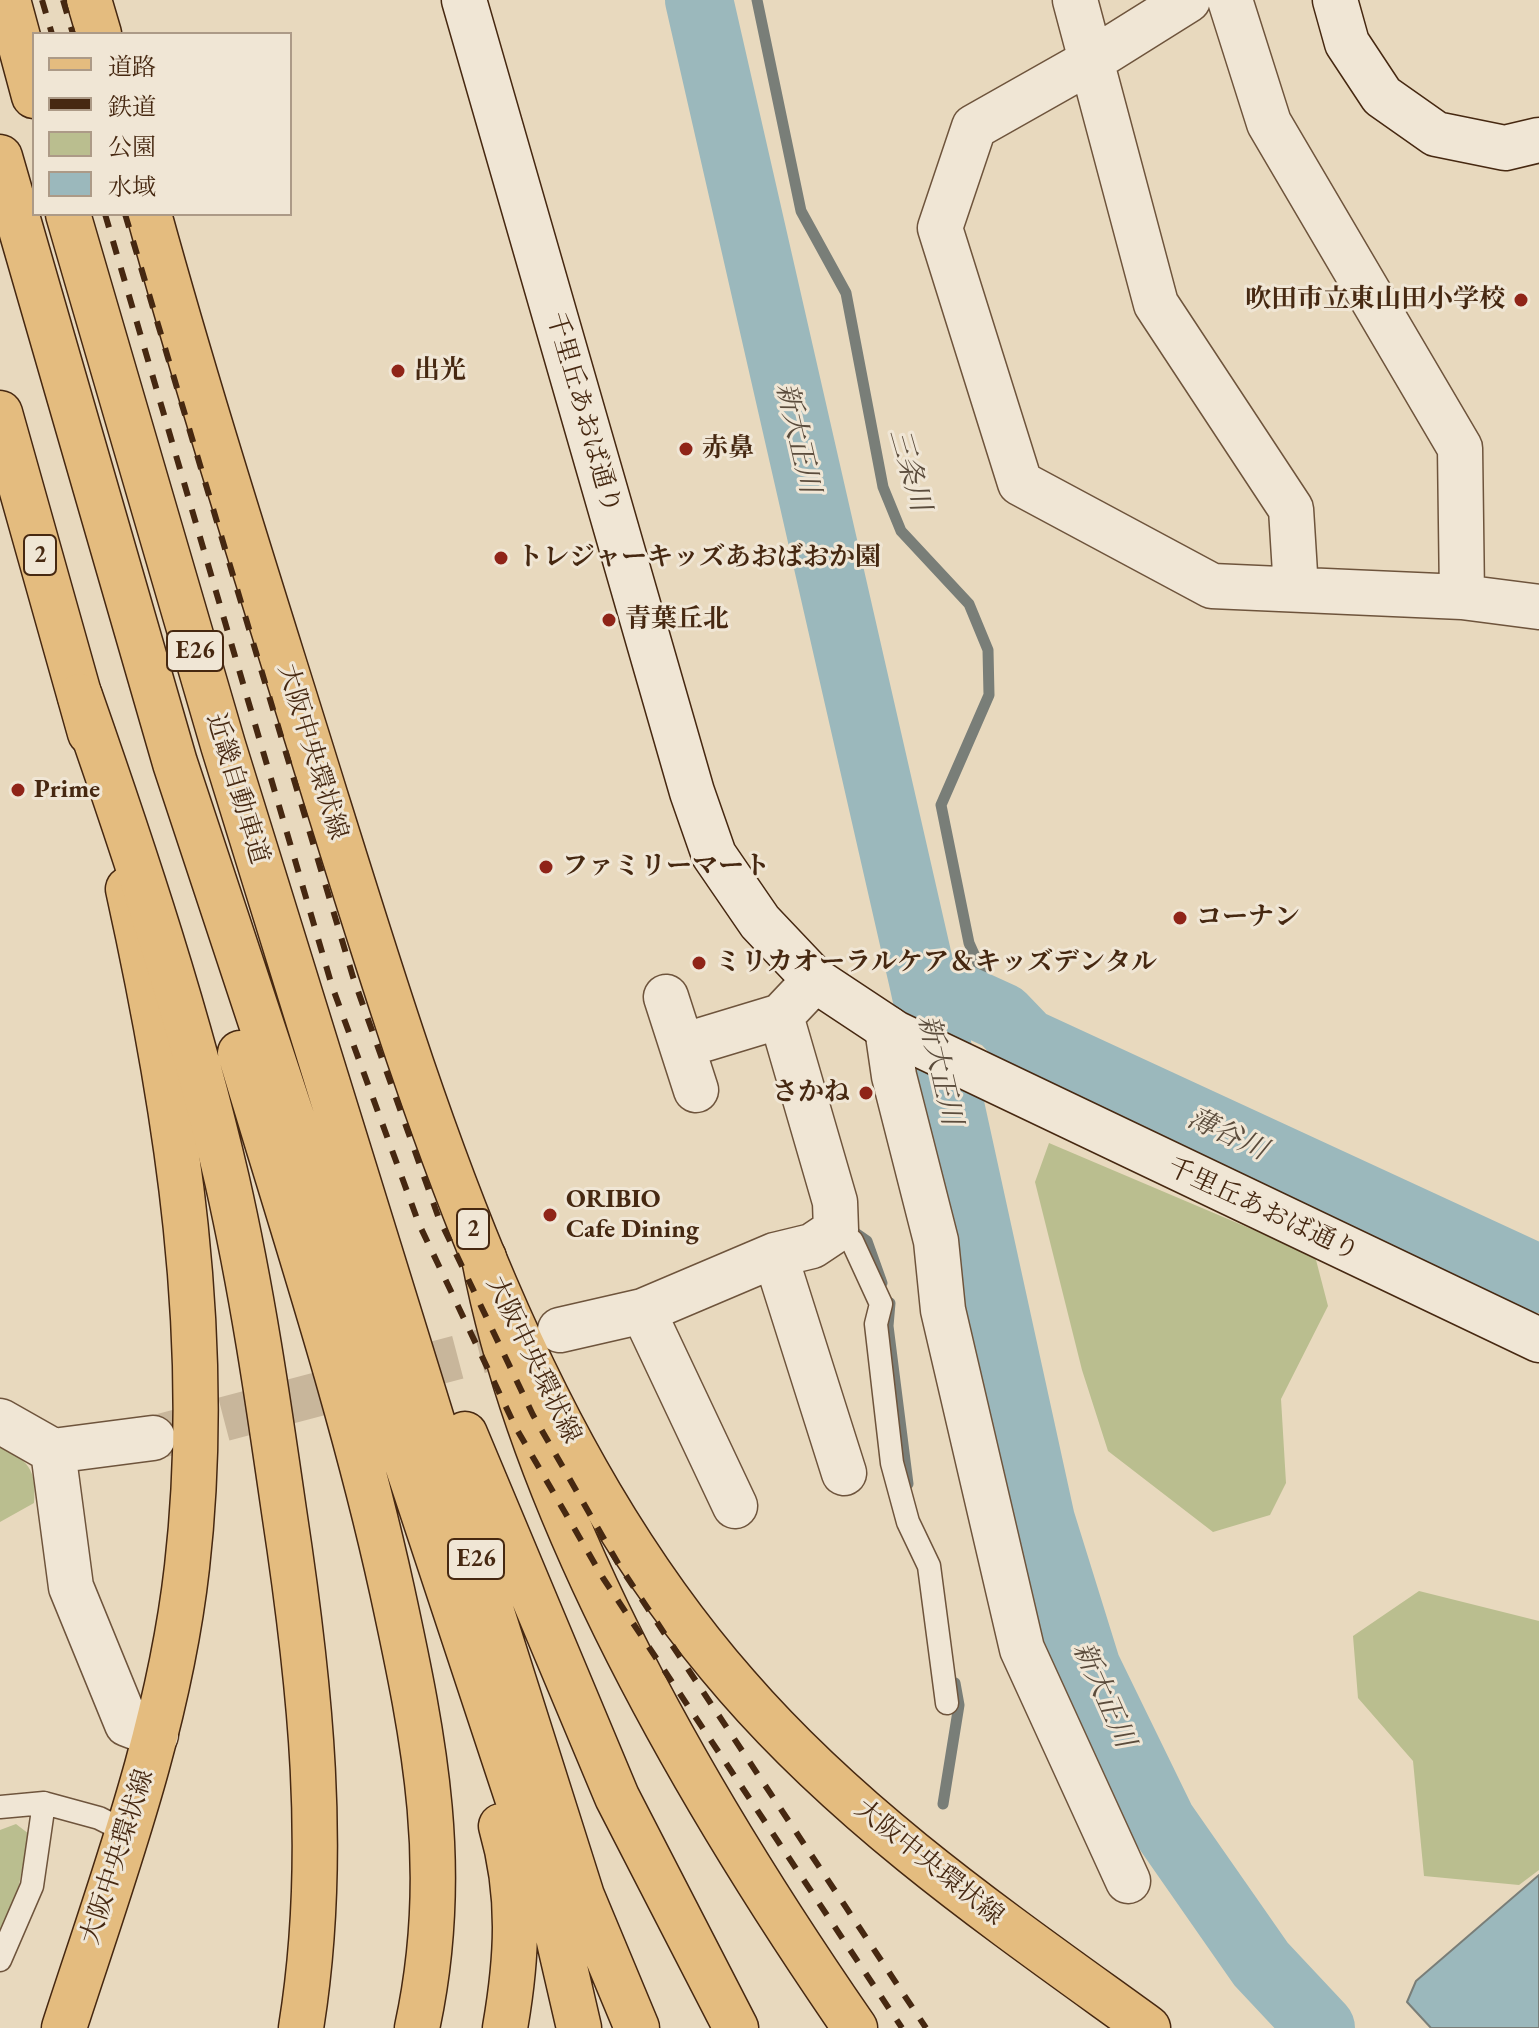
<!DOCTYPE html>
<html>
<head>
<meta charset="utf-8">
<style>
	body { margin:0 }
	#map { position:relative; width:1539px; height:2028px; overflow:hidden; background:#e8d9be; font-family:"EB Garamond","Noto Serif JP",serif }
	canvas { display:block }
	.legend { position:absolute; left:32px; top:32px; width:260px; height:184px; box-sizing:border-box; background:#f0e6d5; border:2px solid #ac9a87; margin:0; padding:10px 14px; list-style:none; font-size:24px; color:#462811 }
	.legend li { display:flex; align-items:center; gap:16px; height:40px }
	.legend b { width:40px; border:2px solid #ac9a87 }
</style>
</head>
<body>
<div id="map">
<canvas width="1539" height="2028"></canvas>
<ul class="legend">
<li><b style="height:10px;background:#e4bc7f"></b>道路</li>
<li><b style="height:10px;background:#462811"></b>鉄道</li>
<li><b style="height:22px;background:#babe8f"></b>公園</li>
<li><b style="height:22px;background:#9bb8bc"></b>水域</li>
</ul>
</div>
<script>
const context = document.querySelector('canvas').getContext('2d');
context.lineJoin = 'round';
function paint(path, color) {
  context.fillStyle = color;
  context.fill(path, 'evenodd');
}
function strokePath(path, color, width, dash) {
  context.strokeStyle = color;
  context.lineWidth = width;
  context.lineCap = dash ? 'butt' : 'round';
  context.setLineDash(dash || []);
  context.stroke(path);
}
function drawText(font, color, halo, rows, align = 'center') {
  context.font = font + ' "EB Garamond","Noto Serif JP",serif';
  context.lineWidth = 6;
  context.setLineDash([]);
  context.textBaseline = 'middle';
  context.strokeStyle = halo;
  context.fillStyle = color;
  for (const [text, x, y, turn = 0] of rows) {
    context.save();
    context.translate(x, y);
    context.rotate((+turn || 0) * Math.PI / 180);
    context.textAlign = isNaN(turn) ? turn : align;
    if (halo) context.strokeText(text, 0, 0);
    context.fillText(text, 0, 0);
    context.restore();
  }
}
const green = new Path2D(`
	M1049,1143l266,113 13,50 -47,93 5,84 -16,32 -57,17 -105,-81 -26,-81 -47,-188z
	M0,1445c28,16 37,24 34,58l-34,19z
	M1419,1591l120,30v249l-20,15 -95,-9 -11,-115 -55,-63 -5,-62z
	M16,1824l13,10 -10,51 -19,47v-102z`);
const water = new Path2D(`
	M1539,1875v153h-108l-24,-26 9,-21z`);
const stream = new Path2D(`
	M757,0l44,211 45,82 37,194 18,44 68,73 19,46 1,45 -48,110 28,138 33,74
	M854,1232l13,9 15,42
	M890,1303l-2,23 20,158
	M943,1804l16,-99 -4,-22`);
const river = new Path2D(`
	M699,0l224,981 118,539 46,148 75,154 99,142 60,64
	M923,981l79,36 24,25 513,237`);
const streetTunnel = new Path2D(`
	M160,1436l382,-101`);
const lane = new Path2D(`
	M836,1230l16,11 29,63 -5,20 16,139 16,59 21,44 18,137
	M0,1807l44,-4 55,15 30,15
	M0,1960l32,-74 12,-83`);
const street = new Path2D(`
	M1075,0l81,304 135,205 5,80
	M1188,0l-99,62 -115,65 -34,101 80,255 192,103 250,11 -2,-149 -191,-325 -39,-123
	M1462,597l77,10
	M666,997l30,93
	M887,1028l7,48 42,165 7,69 79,339 106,232
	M682,1046l99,-30
	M775,1255l69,218
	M643,1311l92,195
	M560,1330l83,-19 132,-56 37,-9 24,-16 -1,-28 -54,-186 34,-36
	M0,1421l53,30 18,136 56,137 29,11
	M53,1451l100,-13`);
const secondary = new Path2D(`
	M464,0l228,792 22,63 46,67 55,58 80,53 644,307
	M1335,0l12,43 35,53 54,38 69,14 34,-8`);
const primary = new Path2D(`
	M89,0l10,34
	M149,214c54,196 117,390 177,584 97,309 194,640 411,888 118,136 266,237 411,342
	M0,413l90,320
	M64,2028c49,-151 105,-301 123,-461 26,-227 -10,-456 -59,-678`);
const highway = new Path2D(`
	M8,0l26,96
	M0,157l175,606 371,1122 33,143
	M68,214l155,531 249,804 110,347 55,132
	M80,696c56,160 109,320 147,484 25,110 41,220 57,331 26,171 45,344 17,517
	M240,1053c53,178 112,355 152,537 33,152 59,282 25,438
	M484,1258c50,264 219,550 371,770
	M465,1434l152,363 119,231
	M501,1826c20,69 16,133 4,202`);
const rail = new Path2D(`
	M42,0l10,34
	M63,0l10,34
	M105,214l227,772 87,238 97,204 87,150 299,450
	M125,214l228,763 85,239 95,199 86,150 307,463`);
const markers = [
	[1521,300,8,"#8f2418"],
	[398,371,8,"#8f2418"],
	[686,449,8,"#8f2418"],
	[501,558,8,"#8f2418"],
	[609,620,8,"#8f2418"],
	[18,790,8,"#8f2418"],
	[546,867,8,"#8f2418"],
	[1180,918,8,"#8f2418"],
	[699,963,8,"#8f2418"],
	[866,1093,8,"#8f2418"],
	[550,1215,8,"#8f2418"]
];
const shields = [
	[40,555,32],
	[195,651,56],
	[473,1229,32],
	[476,1559,56]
];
const shieldNames = [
	["2",40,555],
	["E26",195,651],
	["2",473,1229],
	["E26",476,1559]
];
const poiNames = [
	["吹田市立東山田小学校",1505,300,"right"],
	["出光",414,371],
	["赤鼻",702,449],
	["トレジャーキッズあおばおか園",517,558],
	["青葉丘北",625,620],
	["Prime",34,790],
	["ファミリーマート",562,867],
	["コーナン",1196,918],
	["ミリカオーラルケア＆キッズデンタル",715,963],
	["さかね",850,1093,"right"],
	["ORIBIO",566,1200],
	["Cafe Dining",566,1230]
];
const streetNames = [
	["千里丘あおば通り",583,413,74],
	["大阪中央環状線",312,752,73],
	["近畿自動車道",237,789,73],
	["千里丘あおば通り",1263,1210,25],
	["大阪中央環状線",533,1360,64],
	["大阪中央環状線",118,1857,-72],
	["大阪中央環状線",929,1863,39]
];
const waterNames = [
	["新大正川",797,438,77],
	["三条川",909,470,74],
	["新大正川",939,1070,77],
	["薄谷川",1227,1135,25],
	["新大正川",1103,1695,66]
];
paint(green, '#babe8f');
paint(water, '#9bb8bc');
strokePath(water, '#797e78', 2);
strokePath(stream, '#797e78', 11);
strokePath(river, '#9bb8bc', 68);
strokePath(streetTunnel, '#c8b69b', 44, [44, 22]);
strokePath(lane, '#6e543c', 25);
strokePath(street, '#6e543c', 47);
strokePath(secondary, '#462811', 47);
strokePath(primary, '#462811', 47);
strokePath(highway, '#462811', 47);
strokePath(lane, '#f0e6d5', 22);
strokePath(street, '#f0e6d5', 44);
strokePath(secondary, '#f0e6d5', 44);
strokePath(primary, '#e4bc7f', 44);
strokePath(highway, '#e4bc7f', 44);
strokePath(rail, '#462811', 6, [14, 14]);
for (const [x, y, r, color] of markers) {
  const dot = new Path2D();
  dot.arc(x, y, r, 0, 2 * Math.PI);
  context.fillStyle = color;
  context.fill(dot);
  strokePath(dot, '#f0e6d5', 3);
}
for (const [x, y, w] of shields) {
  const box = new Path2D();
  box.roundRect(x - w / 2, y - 20, w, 40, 6);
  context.fillStyle = '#f0e6d5';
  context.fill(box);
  strokePath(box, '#462811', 2);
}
drawText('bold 24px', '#462811', null, shieldNames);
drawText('bold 26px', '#462811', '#f0e6d5', poiNames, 'left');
drawText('26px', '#462811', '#f0e6d5', streetNames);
drawText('italic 28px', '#5b4c3c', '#f0e6d5', waterNames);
</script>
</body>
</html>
